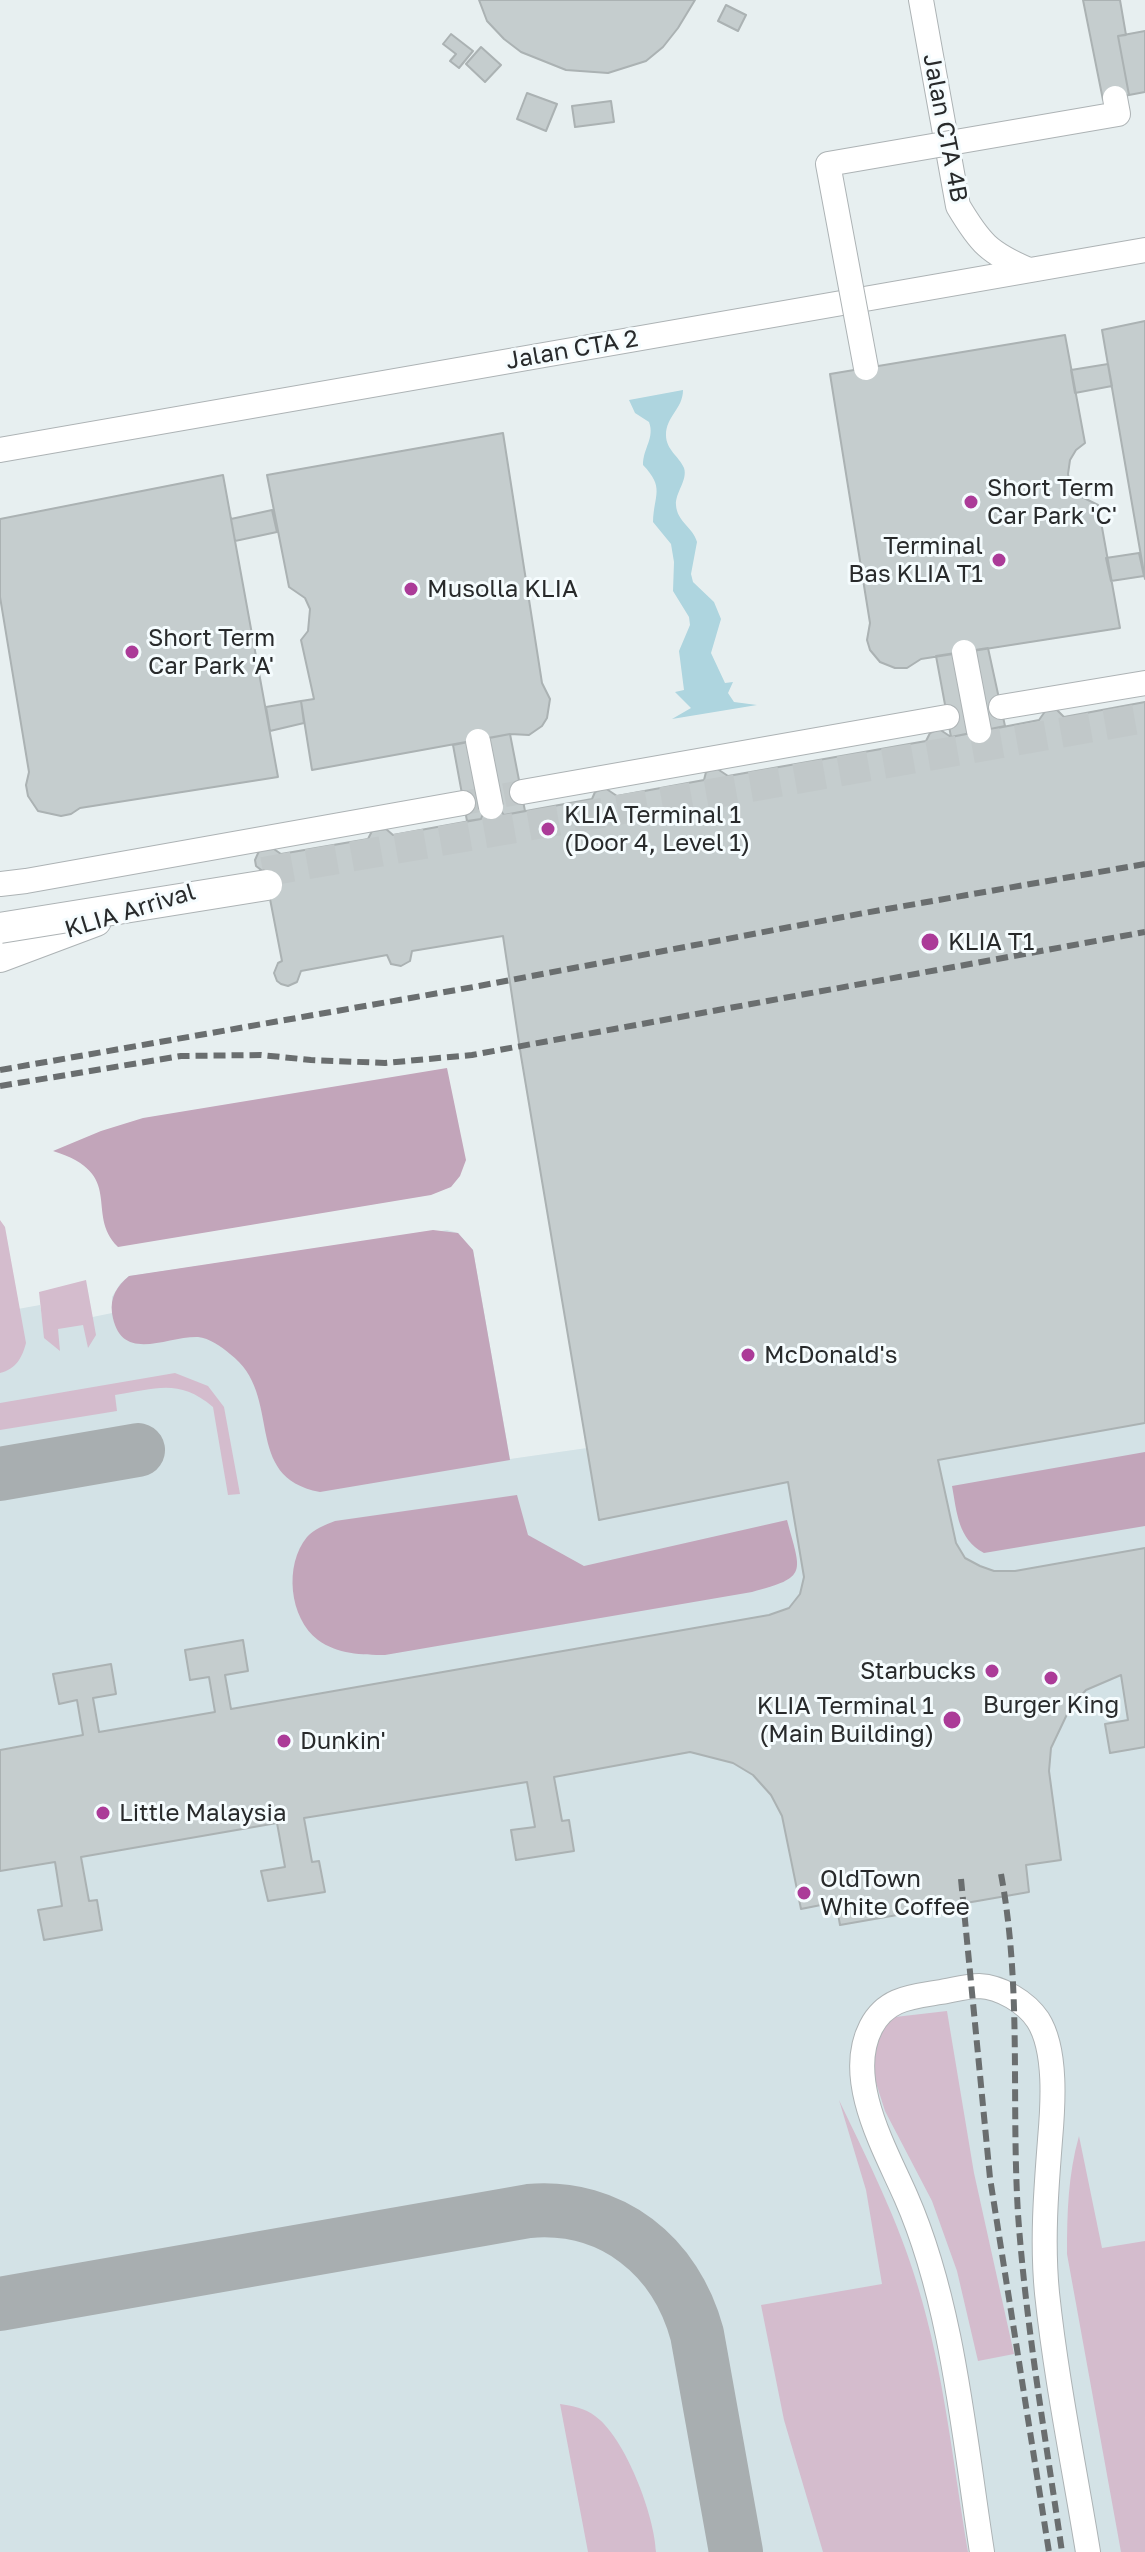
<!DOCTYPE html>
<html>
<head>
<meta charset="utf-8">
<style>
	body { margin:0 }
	canvas { display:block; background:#e7eff0 }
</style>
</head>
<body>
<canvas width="1145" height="2552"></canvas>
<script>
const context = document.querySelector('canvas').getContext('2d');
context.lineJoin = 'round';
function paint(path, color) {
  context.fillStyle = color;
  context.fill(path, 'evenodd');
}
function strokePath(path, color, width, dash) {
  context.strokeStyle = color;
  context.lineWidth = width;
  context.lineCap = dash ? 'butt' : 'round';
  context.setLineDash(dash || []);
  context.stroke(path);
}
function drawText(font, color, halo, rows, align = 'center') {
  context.font = font + ' "Golos Text",sans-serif';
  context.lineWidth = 6;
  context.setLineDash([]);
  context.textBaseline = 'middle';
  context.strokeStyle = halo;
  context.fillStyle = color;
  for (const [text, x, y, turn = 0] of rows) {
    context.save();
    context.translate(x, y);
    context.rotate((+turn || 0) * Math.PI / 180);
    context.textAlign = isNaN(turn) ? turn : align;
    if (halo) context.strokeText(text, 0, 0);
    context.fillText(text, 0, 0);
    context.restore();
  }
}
const built = new Path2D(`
	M1145,822v1730h-1145v-1243l1,3 39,-7 4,22 68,-14v-16l8,-13 9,-8 318,-46 11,3 15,17 37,209 77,-11 -84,-512z`);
const green = new Path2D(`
	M0,1220l5,7 21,116c-4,15 -10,26 -26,30z
	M86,1280l10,55 -8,13 -5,-23 -25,4 2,22 -16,-13 -5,-46z
	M175,1373l33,13 16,21 16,87 -12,1 -15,-88c-35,-29 -56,-18 -98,-12l2,16 -117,19v-27z
	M947,2011l27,162 40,181 -36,7 -21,-90 -25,-70 -47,-90 -13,-41 6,-37 17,-16z
	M839,2100c29,61 60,122 79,187 26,85 35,177 50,265h-145l-39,-132 -23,-115 121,-21 -16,-94z
	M1079,2136l23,112 43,-7v311h-24l-54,-298c0,-41 1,-79 12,-118z
	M560,2404c12,2 25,4 35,12 30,21 60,100 61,136h-68z`);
const forest = new Path2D(`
	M447,1068l19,92 -6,16 -9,11 -20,8 -313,52c-34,-34 9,-73 -65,-96l48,-20 42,-13z
	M433,1230l25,3 15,17 37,210 -190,32c-80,-15 -35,-97 -90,-138 -8,-7 -21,-16 -32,-17 -32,-1 -78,28 -86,-24 -2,-16 5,-27 17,-37z
	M1145,1452v74l-161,27c-26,-14 -27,-40 -32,-67z
	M517,1495l11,40 56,31 203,-46c14,53 22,57 -35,72l-367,63c-23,0 -48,-1 -67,-15 -29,-22 -34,-75 -11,-103 7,-8 18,-12 28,-16z`);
const water = new Path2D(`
	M683,390c0,19 -17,26 -17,45 0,15 13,21 18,33 4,12 -9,25 -8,37 1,17 17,22 21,37l-6,32 2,8 21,20 7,17 -10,34 14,30 8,-1 -5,11 6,9 23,3 -85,14 19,-11 -16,-16 9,-2 -5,-39 11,-26 -1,-8 -16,-26 1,-29 -3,-18 -18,-22c1,-28 12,-34 -10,-57 0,-17 12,-27 6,-43l-14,-9 -6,-13z`);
const taxiway = new Path2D(`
	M0,1474l138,-24
	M0,2304l529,-93c83,-7 147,45 168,123l39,218`);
const building = new Path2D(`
	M479,0h216l-17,28 -15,19 -17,14 -38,12 -42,-3 -45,-18 -17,-13 -17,-18z
	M1083,0h37l6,35 -8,1 11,59 -26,5z
	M726,5l20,10 -8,16 -20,-10z
	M1145,31v61l-16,3 -11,-59z
	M451,34l22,17 -14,17 -9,-7 6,-7 -13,-10z
	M481,47l20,18 -16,17 -19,-18z
	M527,93l30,11 -11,27 -29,-12z
	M611,101l3,21 -39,5 -3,-21z
	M1145,321v258l-43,-249z
	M1065,335l20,108 -9,7 -6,10 -2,14 2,10 8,11 20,10 22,123 -199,31 -14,9h-12l-15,-6 -10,-12 -3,-10 3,-17 -40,-249z
	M1108,364l4,22 -37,7 -4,-23z
	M503,433l39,250 8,16 -3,19 -5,8 -13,9 -19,-1 -198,36 -11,-69 13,-2 -13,-59 7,-9 2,-22 -5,-11 -16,-11 -22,-112z
	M223,475l55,302 -198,31 -9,6 -10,2 -23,-5 -10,-15 -2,-11 3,-13 -29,-175v-78z
	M272,510l5,22 -42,9 -4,-22z
	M1139,553l5,23 -33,5 -5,-23z
	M988,648l17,78 -54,11 -15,-81z
	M301,701l3,22 -34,8 -4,-24z
	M1145,702v721l-207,37 18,83 9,15 15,8 14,5h21l130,-23v199l-35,6 -5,-29 23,-4 -7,-45 -35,15 -16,18 -19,40 -2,23 12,89 -35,5 3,27 -189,33 -4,-23 -35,7 -19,-93 -11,-21 -18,-20 -20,-12 -43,-11 -136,25 8,44 7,-1 5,31 -58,9 -5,-30 24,-3 -8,-45 -223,36 8,44 7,-1 6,31 -57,9 -7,-30 24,-4 -8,-44 -196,34 8,44 8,-1 5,30 -58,10 -6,-30 24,-4 -7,-44 -55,9v-121l83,-15 -6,-35 -18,4 -6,-30 58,-10 5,30 -23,4 6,34 116,-20 -6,-35 -19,3 -5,-30 58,-10 5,31 -23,4 6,34 538,-94 20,-7 11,-14 4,-17 -16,-95 -189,38 -78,-464 -18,-120 -91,15 -2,10 -9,5 -10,-2 -4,-9 -86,16 -4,11 -9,4 -7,-2 -4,-3 -3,-8 4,-10 4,-2 -17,-88 -9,-7 -1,-6 4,-9 12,-4 10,7 87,-15 4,-8 14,-2 7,6 88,-16 3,-8h17l3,4 88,-16 3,-7 10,-4 12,8 87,-16 2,-8 10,-4 12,8 198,-35 4,-8 9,-4 12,8 88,-17 7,-10 10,-1 8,8z
	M510,734l15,77 -21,4 -3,-4h-17l-3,8 -14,2 -14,-76z`);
const minorTunnel = new Path2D(`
	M469,802l53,-10`);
const majorTunnel = new Path2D(`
	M263,872l882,-154`);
const minor = new Path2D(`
	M921,0l37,206c22,37 31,47 71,64
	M0,450l1145,-200
	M1001,707l144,-24
	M522,792l425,-75
	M0,884l26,-3 437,-78
	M982,2552c-18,-115 -29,-248 -76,-355 -21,-48 -62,-118 -35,-170 15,-29 40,-30 70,-35 12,-2 26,-6 38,-6 22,1 47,16 59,34 19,30 15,86 12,120 -4,51 -8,102 -3,153 9,86 27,173 41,259`);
const major = new Path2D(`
	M0,957l96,-36`);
const rail = new Path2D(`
	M0,1070l479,-84 385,-73 281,-49
	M0,1086l181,-30 80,-1 50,5 74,3 87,-8 673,-123
	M1001,1874c21,113 10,226 17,340 8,113 28,226 44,338
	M961,1879l29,299 59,374`);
const minorBridge = new Path2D(`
	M866,368l-38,-204 290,-50 -3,-16
	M964,652l15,79
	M478,741l13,66`);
const majorBridge = new Path2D(`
	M0,928l267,-43`);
const markers = [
	[971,502,8,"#ab3b98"],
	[999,560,8,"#ab3b98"],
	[411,589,8,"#ab3b98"],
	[132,652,8,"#ab3b98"],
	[548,829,8,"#ab3b98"],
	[930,942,10,"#ab3b98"],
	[748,1355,8,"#ab3b98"],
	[992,1671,8,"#ab3b98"],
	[1051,1678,8,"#ab3b98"],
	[952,1720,10,"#ab3b98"],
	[284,1741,8,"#ab3b98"],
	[103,1813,8,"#ab3b98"],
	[804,1893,8,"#ab3b98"]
];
const streetNames = [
	["Jalan CTA 4B",945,128,79],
	["Jalan CTA 2",572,350,-10],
	["KLIA Arrival",130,911,-17]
];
const poiNames = [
	["Short Term",987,488],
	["Car Park 'C'",987,516],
	["Terminal",983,546,"right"],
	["Bas KLIA T1",983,574,"right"],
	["Musolla KLIA",427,589],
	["Short Term",148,638],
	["Car Park 'A'",148,666],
	["KLIA Terminal 1",564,815],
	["(Door 4, Level 1)",564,843],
	["KLIA T1",948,942],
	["McDonald's",764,1355],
	["Starbucks",976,1671,"right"],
	["Burger King",1051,1705,"center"],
	["KLIA Terminal 1",934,1706,"right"],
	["(Main Building)",934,1734,"right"],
	["Dunkin'",300,1741],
	["Little Malaysia",119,1813],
	["OldTown",820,1879],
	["White Coffee",820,1907]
];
paint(built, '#d3e2e6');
paint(green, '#d4bccd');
paint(forest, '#c2a5ba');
paint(water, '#aed5df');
strokePath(taxiway, '#a8aeb0', 54);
paint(building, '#c5cdce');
strokePath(building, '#abb2b3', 2);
strokePath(minorTunnel, '#c1c8c9', 24, [24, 12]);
strokePath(majorTunnel, '#c1c8c9', 30, [30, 15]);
strokePath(minor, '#adb3b5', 26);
strokePath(major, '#adb3b5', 32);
strokePath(minor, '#fff', 24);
strokePath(major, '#fff', 30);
strokePath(rail, '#6a6e6f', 6, [12, 6]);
strokePath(minorBridge, '#adb3b5', 26, []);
strokePath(majorBridge, '#adb3b5', 32, []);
strokePath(minorBridge, '#fff', 24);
strokePath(majorBridge, '#fff', 30);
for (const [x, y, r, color] of markers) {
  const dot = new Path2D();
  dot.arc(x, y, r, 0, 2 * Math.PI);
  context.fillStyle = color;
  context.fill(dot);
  strokePath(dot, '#f5fcfe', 3);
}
drawText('24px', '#282a2b', '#f5fcfe', streetNames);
drawText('24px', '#282a2b', '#f5fcfe', poiNames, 'left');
</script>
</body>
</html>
